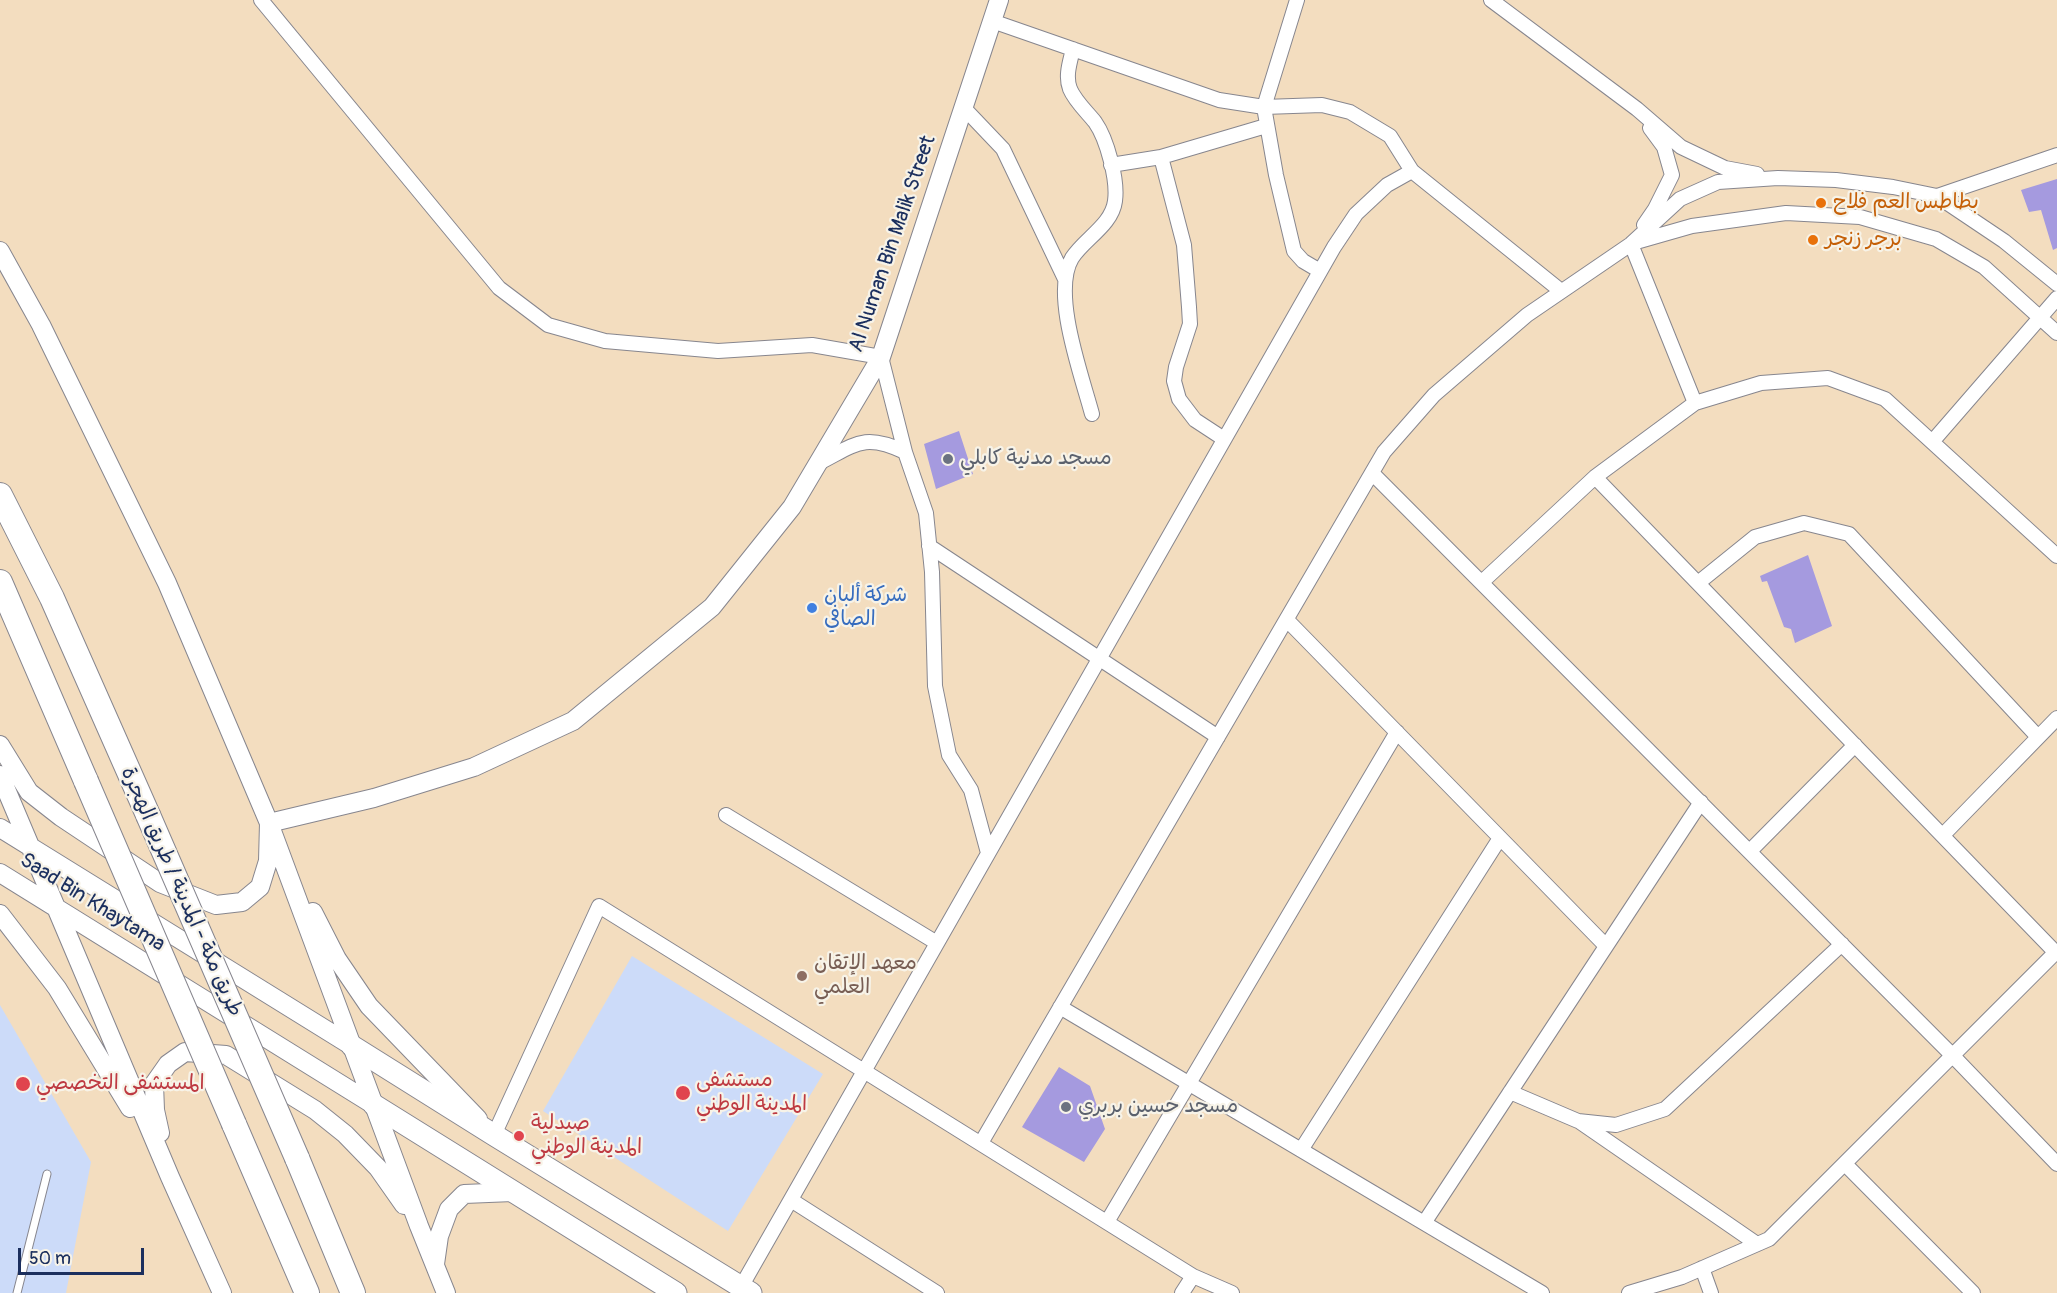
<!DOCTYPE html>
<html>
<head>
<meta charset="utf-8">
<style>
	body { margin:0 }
	#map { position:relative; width:2057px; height:1293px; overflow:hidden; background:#f3ddbf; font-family:Pangolin,sans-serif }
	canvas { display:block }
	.scale { position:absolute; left:18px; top:1248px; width:126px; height:27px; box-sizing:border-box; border:3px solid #1b2f5e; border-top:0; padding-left:8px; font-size:18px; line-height:21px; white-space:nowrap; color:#1b2f5e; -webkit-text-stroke:4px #f7f3e8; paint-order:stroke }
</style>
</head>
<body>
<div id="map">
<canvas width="2057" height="1293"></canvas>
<div class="scale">50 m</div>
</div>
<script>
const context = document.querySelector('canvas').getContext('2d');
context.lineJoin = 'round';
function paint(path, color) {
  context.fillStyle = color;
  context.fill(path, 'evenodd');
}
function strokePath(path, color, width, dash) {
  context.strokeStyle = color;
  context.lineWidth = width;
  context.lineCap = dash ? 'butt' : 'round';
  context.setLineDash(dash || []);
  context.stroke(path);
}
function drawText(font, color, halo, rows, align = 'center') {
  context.font = font + ' Pangolin,"Playpen Sans Arabic",sans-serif';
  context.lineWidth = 4.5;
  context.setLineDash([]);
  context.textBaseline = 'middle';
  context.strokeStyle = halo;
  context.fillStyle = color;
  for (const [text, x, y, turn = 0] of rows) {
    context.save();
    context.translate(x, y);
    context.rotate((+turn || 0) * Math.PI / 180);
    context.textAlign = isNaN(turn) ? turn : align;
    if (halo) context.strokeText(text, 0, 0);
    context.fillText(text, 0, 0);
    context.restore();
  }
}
const built = new Path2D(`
	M632,956l191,118 -95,157 -185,-120z
	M0,1005l91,157 -25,131h-66z`);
const building = new Path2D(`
	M2057,179v69l-4,2 -12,-40 -12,2 -8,-22z
	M959,431l14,43 -37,15 -12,-45z
	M1808,555l24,71 -37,17 -4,-14 -7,-2 -17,-46 -5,1 -2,-6z
	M1059,1067l31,19 15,43 -21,33 -62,-35z`);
const lane = new Path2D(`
	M17,1293l30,-119`);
const street = new Path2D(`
	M261,0l238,288 49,37 57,16 113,10 94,-6 69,12 24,95 21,61 6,59 3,114 14,69 22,35 17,63
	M1297,0l-33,107 12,68 18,76 9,10 17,10
	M1491,0l146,109 44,38 44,21 32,6
	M992,21l227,79 45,7 58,-2 28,7 40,24 22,35
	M1073,49c-3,13 -8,27 -3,40 5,12 17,23 25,33 12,17 23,58 20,79 -3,24 -31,38 -43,57 -21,35 10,118 20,156
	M963,107l40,42 62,130
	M1161,157l23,88 5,62 1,17 -14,43 -2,14 5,18 16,21 29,19
	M1111,165l50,-8 105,-31
	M1937,196l120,-41
	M1644,225l11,-16 17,-34 -8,-28 -14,-19
	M1636,242l56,-16 94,-13 74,4 76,22 48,28 73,66
	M1631,244l64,159
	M1932,442l125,-144
	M817,464c38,-19 46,-32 88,-12
	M1372,473l581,583 104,108
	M1595,477l461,476
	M929,546l289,191
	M1482,582l113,-105 100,-74 66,-20 67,-5 57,21 172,157
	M1698,583l57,-46 49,-14 45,11 189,203
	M1287,620l319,326
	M726,815l211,128
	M1943,835l114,-117
	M1750,851l105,-106
	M1060,1007l482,286
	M1510,1092l68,29 38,4 49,-16 177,-165
	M1580,1122l177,122
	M494,1135l105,-229 594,370 39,17
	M981,1143l403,-691 50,-57 93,-80 104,-71 49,-45 38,-17 60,-4 58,2 57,7 44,9 67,45 53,43
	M1301,1150l199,-312
	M1845,1164l128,129
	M791,1200l146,93
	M1107,1222l290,-490
	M1424,1223l277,-421
	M1702,1268l9,25
	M741,1287l593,-1040 22,-33 31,-29 25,-14 149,120
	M1182,1293l11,-17
	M1629,1293l53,-16 87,-38 288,-288`);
const secondary = new Path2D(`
	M0,251l41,74 126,258 102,240 150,403 27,67
	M0,745l29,47 32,25 99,66 56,22 26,-3 18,-15 8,-26 1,-38 105,-25 100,-31 99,-46 139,-114 80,-100 89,-150 118,-357
	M0,775l170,402 52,116
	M0,828l352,218
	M0,873l374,232
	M313,912l24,47 32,47 109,113
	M0,914l57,74 73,120
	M160,1133l-5,-23 -1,-26 14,-20 17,-12 41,3 89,55 30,24 33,34 26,37
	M435,1264l4,-28 10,-27 15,-15 49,-2`);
const primary = new Path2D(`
	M352,1046l142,89 257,158
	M374,1105l302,188`);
const highway = new Path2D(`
	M0,495l52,103 96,217
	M0,582l86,199
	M234,1124l73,169
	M297,1158l56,135`);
const highwayBridge = new Path2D(`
	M86,781l148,343
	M148,815l149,343`);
const markers = [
	[1821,203,6,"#e8710a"],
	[1813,240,6,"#e8710a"],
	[948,459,6,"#6b7280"],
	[812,608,6,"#3f7fe0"],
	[802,976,6,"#8d6e63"],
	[23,1084,8,"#e0444e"],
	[683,1093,8,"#e0444e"],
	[1066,1107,6,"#6b7280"],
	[519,1136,6,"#e0444e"]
];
const foodNames = [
	["بطاطس العم فلاح",1833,203],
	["برجر زنجر",1825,240]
];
const streetNames = [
	["Al Numan Bin Malik Street",893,244,-71],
	["طريق مكة - المدينة / طريق الهجرة",181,892,66],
	["Saad Bin Khaytama",92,903,32]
];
const worshipNames = [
	["مسجد مدنية كابلي",960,459],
	["مسجد حسين بربري",1078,1107]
];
const shopNames = [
	["شركة ألبان",824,596],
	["الصافي",824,620]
];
const educationNames = [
	["معهد الإتقان",814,964],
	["العلمي",814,988]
];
const healthNames = [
	["مستشفى",696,1081],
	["المدينة الوطني",696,1105],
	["المستشفى التخصصي",36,1084],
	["صيدلية",531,1124],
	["المدينة الوطني",531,1148]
];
paint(built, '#ccdbf9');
paint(building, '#a59adf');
strokePath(lane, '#87868e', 9);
strokePath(street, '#87868e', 16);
strokePath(secondary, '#87868e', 20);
strokePath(primary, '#87868e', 23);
strokePath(highway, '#87868e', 26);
strokePath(lane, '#fff', 7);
strokePath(street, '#fff', 14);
strokePath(secondary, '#fff', 18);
strokePath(primary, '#fff', 21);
strokePath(highway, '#fff', 24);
strokePath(highwayBridge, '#87868e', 26, []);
strokePath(highwayBridge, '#fff', 24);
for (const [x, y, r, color] of markers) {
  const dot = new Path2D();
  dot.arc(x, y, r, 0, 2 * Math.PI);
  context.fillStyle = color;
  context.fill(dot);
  strokePath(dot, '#f7f3e8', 2);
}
drawText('21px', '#c56008', '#f7f3e8', foodNames, 'left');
drawText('21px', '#1b2f5e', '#f7f3e8', streetNames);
drawText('21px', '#5b616d', '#f7f3e8', worshipNames, 'left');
drawText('21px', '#366cbe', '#f7f3e8', shopNames, 'left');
drawText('21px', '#785e54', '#f7f3e8', educationNames, 'left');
drawText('21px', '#be3a42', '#f7f3e8', healthNames, 'left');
</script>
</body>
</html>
